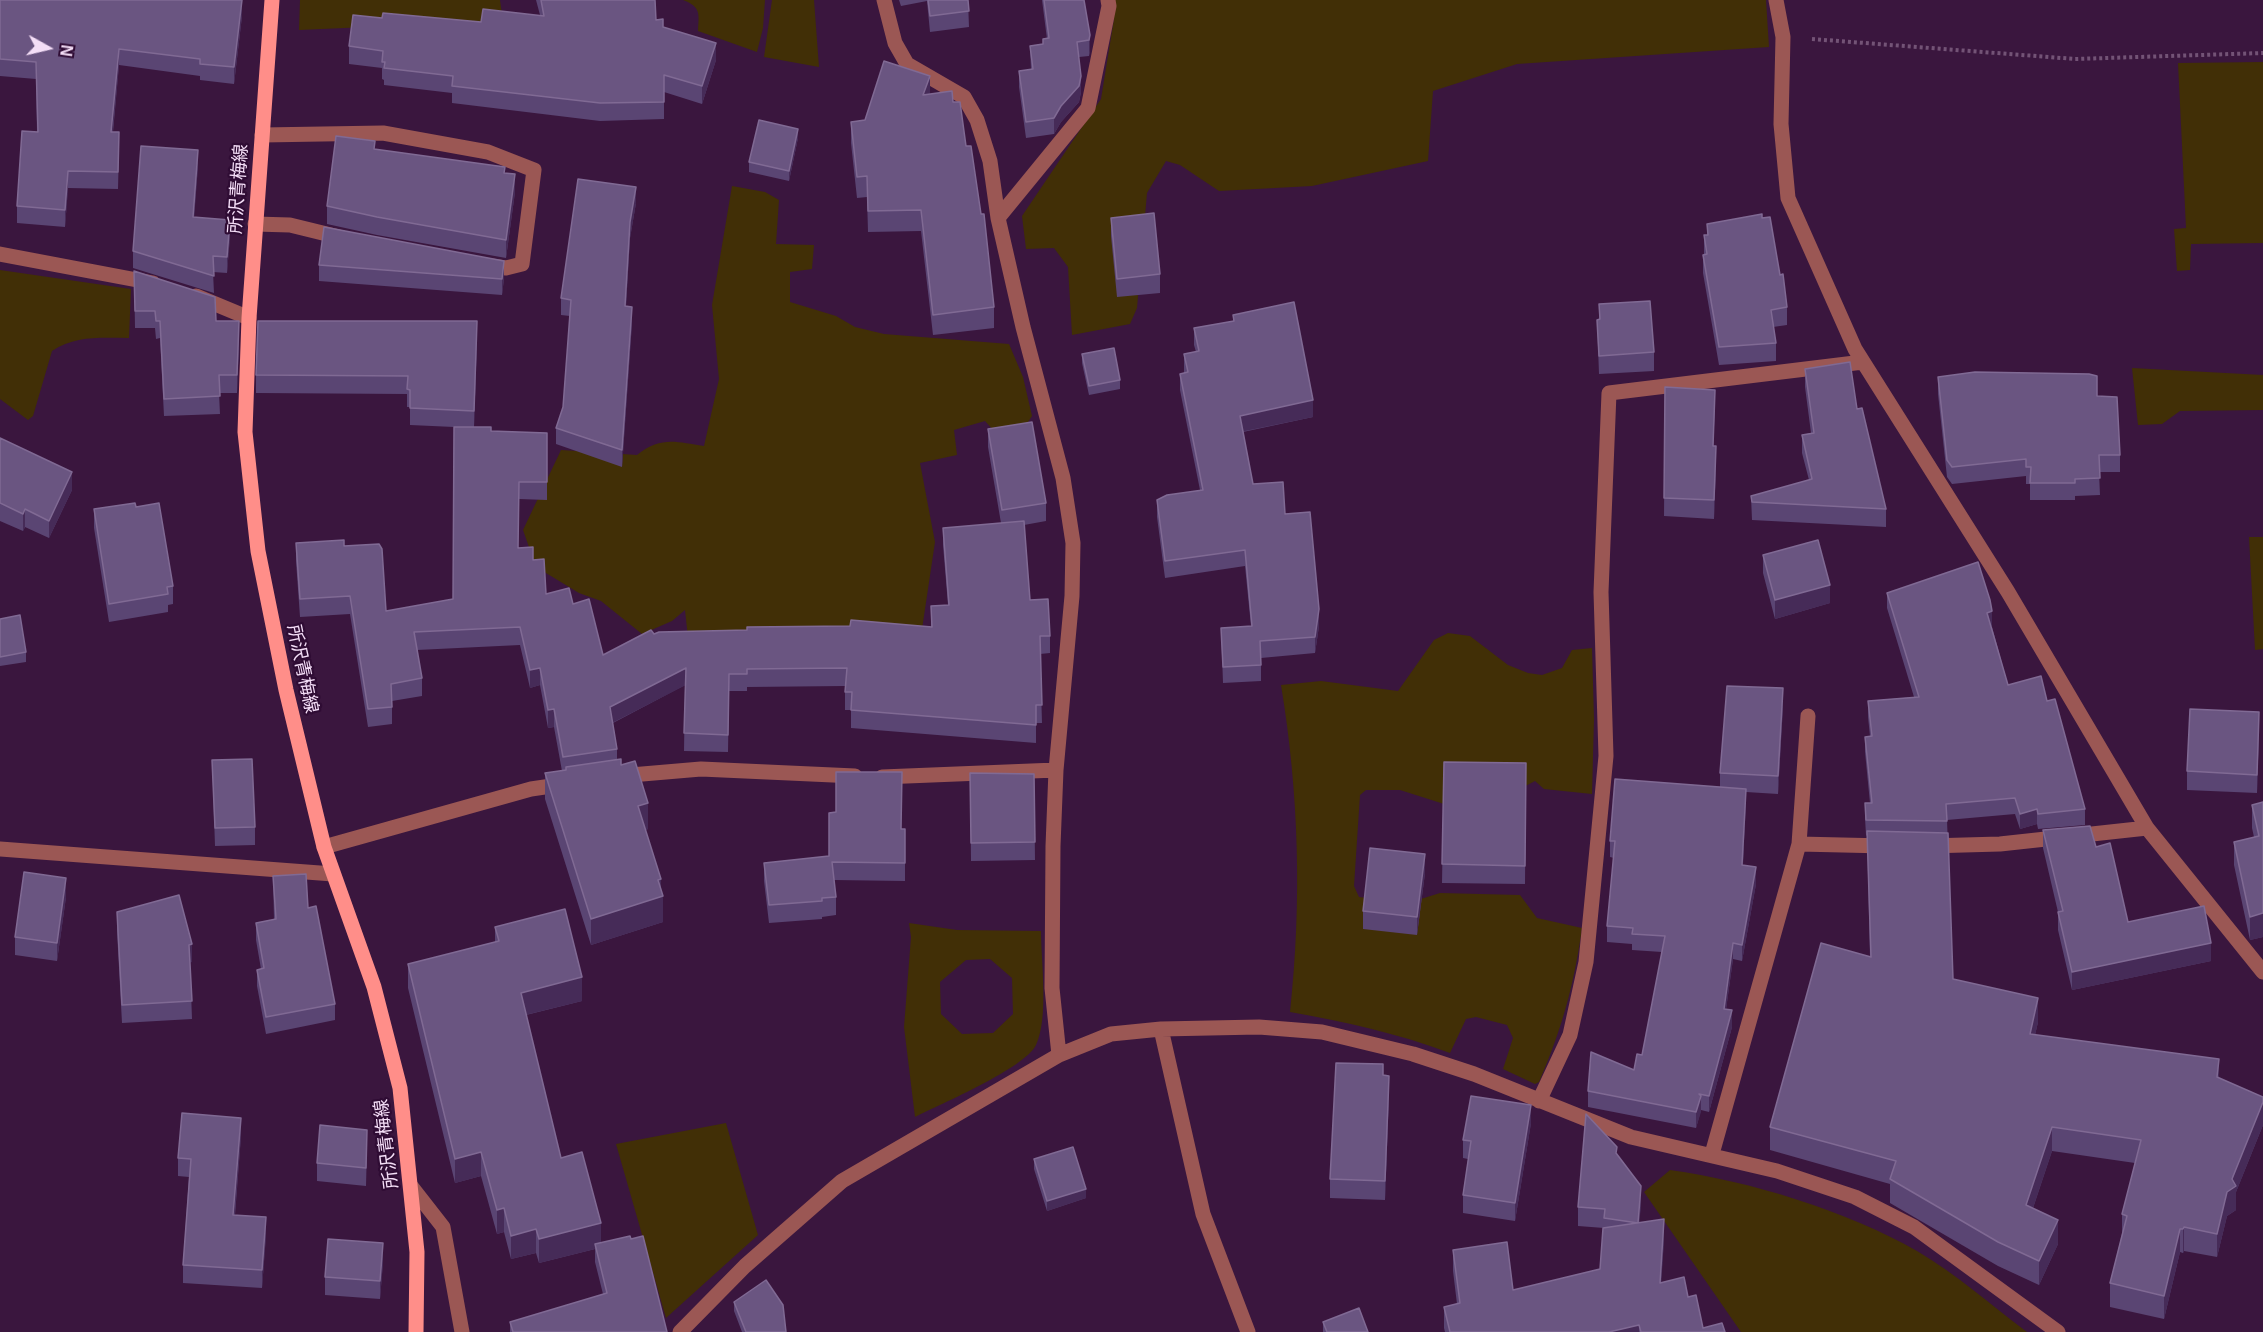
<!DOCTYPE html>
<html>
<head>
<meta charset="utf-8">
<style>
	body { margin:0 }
	#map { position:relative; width:2263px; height:1332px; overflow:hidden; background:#3a163e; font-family:Arial,sans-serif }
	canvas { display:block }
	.north { position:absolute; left:18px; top:18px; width:60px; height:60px; -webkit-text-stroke:4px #2f0c34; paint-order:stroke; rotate:98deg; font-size:16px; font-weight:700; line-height:24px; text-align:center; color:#f4def7 }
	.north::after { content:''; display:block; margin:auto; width:21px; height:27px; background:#f4def7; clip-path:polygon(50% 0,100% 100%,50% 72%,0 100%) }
</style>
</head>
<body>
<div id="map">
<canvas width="2263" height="1332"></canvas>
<div class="north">N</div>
</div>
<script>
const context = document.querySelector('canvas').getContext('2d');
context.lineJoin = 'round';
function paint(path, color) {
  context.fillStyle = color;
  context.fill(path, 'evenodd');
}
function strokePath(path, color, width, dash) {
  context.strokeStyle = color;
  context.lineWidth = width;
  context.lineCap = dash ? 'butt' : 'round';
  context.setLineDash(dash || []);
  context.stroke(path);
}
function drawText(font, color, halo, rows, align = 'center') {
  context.font = font + ' Arial,"Noto Sans JP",sans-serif';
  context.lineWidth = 4.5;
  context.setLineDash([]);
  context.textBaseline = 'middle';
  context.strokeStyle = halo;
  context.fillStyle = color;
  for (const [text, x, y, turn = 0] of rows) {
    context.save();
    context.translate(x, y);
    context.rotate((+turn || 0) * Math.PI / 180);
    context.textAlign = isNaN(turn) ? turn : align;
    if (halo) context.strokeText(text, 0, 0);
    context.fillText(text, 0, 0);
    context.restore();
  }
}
const green = new Path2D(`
	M300,0h200l3,21 -204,9z
	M683,0h82l-2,28 -6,24 -59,-21c1,-18 3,-24 -15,-31z
	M772,0h42l5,67 -55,-10z
	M1114,0h652l3,47 -252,17 -84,27 -5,70 -116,25 -93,5 -39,-26 -14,-4 -19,32 -10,115 -7,16 -58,11 -4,-68 -14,-19 -28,1 -4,-33 79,-117 13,-80z
	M2263,62v181l-72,1 -1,26 -13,1 -3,-42 12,-1 -8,-165z
	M732,186l33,6 14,8 -3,44 38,1 -2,24 -22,3v30l46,14 19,11 29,7 125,10 14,33 9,39 -4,6 -33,10 -10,-11 -31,9 3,25 -37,8 15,79 -14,94 -232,11 -4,-37 -13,11 -30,13 -41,-33 -22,-8 -43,-26 -13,-37 38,-80 76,5c24,-19 39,-13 67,-9l15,-67 -7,-74z
	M0,270l131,19 -2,49c-27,0 -53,-3 -77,13l-19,65 -5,4 -28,-21z
	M2132,368l131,7v35l-83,1 -18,13 -24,1z
	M2249,537h14v112l-8,1z
	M1448,633l22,3 38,29 20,8 14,2 20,-7 10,-18 20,-2 2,71 -2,75 -48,-5 -9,-8 -21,11 -70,12 -44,-14h-34l-6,5 -6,91 5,11 49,6 32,-10 80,2 17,23 45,10c-8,57 -20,101 -43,154l-4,2 -32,-15 10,-31 -6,-13 -31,-8 -10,2 -16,34c-53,-20 -105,-31 -160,-41 12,-110 9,-218 -9,-327l40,-4 77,10 36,-51z
	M909,923l48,7 84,1c0,31 8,86 -5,114 -11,23 -95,59 -121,72l-11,-90 7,-90zM990,959l22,19 1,36 -20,19 -31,1 -21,-20 -1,-32 26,-22z
	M726,1123l32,112 -92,83 -50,-174z
	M1670,1170c80,11 177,41 247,81 39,23 74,54 110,81h-286l-97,-140z`);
const path = new Path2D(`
	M1812,39l263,20 188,-6`);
const minor = new Path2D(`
	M884,0l11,43 12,21 57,33 13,23 13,41 8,57 25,109 40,151 10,65 -1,53 -16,174 -3,76 -1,142 7,67
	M1776,0l7,37 -2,87 7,74 67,151 153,243 139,236 116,144
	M262,135l121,-2 105,19 46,18 -12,94 -16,4 -22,-3
	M998,218l90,-110 21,-102 -1,-6
	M255,224l35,1 53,13
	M0,254l153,29
	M196,296l53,22
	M619,776l82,-7 154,7
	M882,777l174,-7
	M1799,844l87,2
	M1928,846l72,-2 147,-16
	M324,847l207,-58 34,-5
	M0,849l333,25
	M1161,1029l42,185 45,118
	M1539,1101l31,-66 16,-73 20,-206 -5,-164 8,-199 254,-31
	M1712,1154l87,-310 9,-128
	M411,1186l32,41 19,105
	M680,1332l65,-66 97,-85 217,-126 52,-21 50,-5 98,-2 63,5 91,22 61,20 157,63 146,34 78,26 59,30 144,105`);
const major = new Path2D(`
	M272,0l-23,318 -4,114 13,119 28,139 38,157 50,140 26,101 17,164 -1,80`);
const wall = new Path2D(`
	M0,0l242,16 -8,68 -34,-4v-4l-81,-11 -6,67 6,17 -1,40 -50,-1 -3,39 -48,-4v-17l20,-74 -1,-53 -36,-3z
	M536,0h119l1,20 7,7 53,33 -14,44 -38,-12v27l-64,2 -148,-18v-10l-68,-8v-5l-2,-1v-11l-33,-4v-18l33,-28 99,4 59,-7z
	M899,0h69l1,27 -39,5 -3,-31 -26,5z
	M1042,0h42l6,35v16l-1,5 -10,1 2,35 -2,10 -18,20 -7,12 -28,4 -7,-51v-16l12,-1 -1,-24 13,-2v-5h4z
	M930,94l23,8 13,44 28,161v21l-61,7 -12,-104 -53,1 -1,-35 -10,1 -6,-55v-21l14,-2z
	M798,138l-9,43 -40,-9v-10z
	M375,149l130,24 10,19 -9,66 -129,-23 -50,-11v-18z
	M198,166l-4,51 36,19 -3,37 -14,-1 1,21 -81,-25v-17z
	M636,203l-6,35 -4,68 6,17 -10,144 -66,-23v-16l7,-21 7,-91 -9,-1v-17z
	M1111,218l49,56v19l-43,4 -6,-61z
	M1707,224l73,51 7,32v18l-14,2 3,16v18l-57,4 -16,-92v-18h1v-20h3z
	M319,265l185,13 -2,17 -183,-14z
	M134,271l82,50 23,18 -2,54h-18l1,21 -56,2 -4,-78 -4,1 -1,-11h-20z
	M1599,304l55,48v19l-55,3 -2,-54 2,-1z
	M1233,315l80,102 -70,15 10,52 32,30 34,112 -4,27 -54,5v23l-38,2 -2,-55 30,-2 -6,-60 -80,12 -8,-61v-17l43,-10 -20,-100v-16l4,-1v-19l12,-2 -2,-7v-17l39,-7z
	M477,338l-3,89 17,4 56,2v67l-28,-1 -1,49 15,12 13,34 27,10 30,51 51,-21 93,-4 184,-3v-21l17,-1 -5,-60v-17l58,-5 -13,-76v-18l58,74v18l-22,4 6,75 20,36v17l-10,1 2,69h-6v20l-185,-15v-18h-6v-24l-98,1v4h-18l-1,61 -44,-1 1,-66 -72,38 4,26v11l4,5 27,64 -3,1 16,60 2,32 -72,23 -46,-146v-26l17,-2 -8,-44 -6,1 -8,-43 -10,3 -10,-43 -103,5 5,28v18l-30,5v23l-24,3 -18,-113 -50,3 -4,-56v-18l48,3 42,65 67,-12 1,-172 -44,-2v-18h-3v-13l-151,-1v-18z
	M1082,354l38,26v9l-31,6 -7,-32z
	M1805,369l52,40 29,100v18l-134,-7 -1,-24 58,-16 -7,-27v-18l9,-2 -6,-46z
	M1938,377l159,19 23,59v17h-21l1,23 -25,1v4h-45v-16h-4v-8l-74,8 -5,-7 -9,-83z
	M1665,387l50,21 -2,38 3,18 -2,55 -50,-3z
	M0,438l72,52 -23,48 -24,-11 -2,4 -23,-10z
	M136,507l37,79v18l-5,1v7l-59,10 -15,-94v-19z
	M1763,555l67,48 -55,16 -12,-46z
	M1887,593l105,34 16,58 39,16 38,108v16l-47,4 -1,-5 -17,5 -5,-15 -68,6 6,159 85,43 -3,13 184,43 44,19v28l-27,67v18l-9,6 -10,41 -33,-6 -1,2 -3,-1 -16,67 -54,-12v-24l12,-49v-20l13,-51 -83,-12 -19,57 25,36 -19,41 -41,-19 -108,-63v-19l-120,-34v-23l100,-170 -3,-121 -1,-1 -1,-17v-15h5l-5,-51v-15l5,-1 -2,-19v-16l46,-4 -27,-89z
	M0,619l26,33v10l-26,4z
	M1783,706l-5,88 -32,-2 -3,73 13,19 -14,77 -9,-2 -7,50 6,18 -23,85 -8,-2 -5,18 -108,-21v-16l46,-21 8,-15 20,-103 -30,-2v-6l-25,-2v-16l7,-68 -4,-1v-16l110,-54v-14z
	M2259,730l-2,63 -70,-3v-19z
	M212,760l43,67v18l-40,1z
	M1444,762l82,1 -1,121 -83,-1z
	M970,773l64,1 1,86 -64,1z
	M2263,802v135l-13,3 -16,-75v-23l20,-5 -2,-9v-23z
	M901,829h4v52l-71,-1 2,17v18l-14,2v2l-53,4 -5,-42v-18l65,-7z
	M2043,830l53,17 32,75 83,39 -139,29 -14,-60v-18l-15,-64z
	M1425,873l-8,62 -54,-6v-18z
	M273,876l35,32 27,96v16l-69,14 -9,-48v-16l4,-1 -5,-29v-17l18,-3z
	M66,897l-9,64 -42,-6v-18z
	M117,912l75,50h-2l2,57 -70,4 -5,-92z
	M495,927l87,74 -56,14 35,143 40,85 66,89 -64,-38 -8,-32v-13l-56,14 -3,-10 -25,6 -7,-27 -7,2 -16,-58 -26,7 -47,-195v-24l87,-22z
	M1389,1094l-4,106 -55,-2v-19z
	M1531,1123l-16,98 -52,-8v-18l5,-36 -5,-1v-18z
	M241,1136l-6,79 31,20 -4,53 -79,-5v-18l6,-88 -11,-1v-18z
	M367,1148l-1,38 -49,-5v-18z
	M1617,1154l24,50 -2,19 25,17 -3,42 27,15 15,31 22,4h-280l-1,-4v-21l13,-3 -4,-33v-21l60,40 87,-21 4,-41 -26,-2v-19z
	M1034,1159l52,39 -39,13 -13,-42z
	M383,1262l-3,37 -55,-4v-18z
	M734,1302l52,30h-44l-8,-21z
	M510,1322l3,10h-3z
	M1323,1322l45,10h-45z`);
const shadedWall = new Path2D(`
	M242,0v16l-8,68v-17z
	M1090,35v16l-1,5v-16z
	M716,43v17l-14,44v-18z
	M119,49v16l-8,83v-16z
	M930,76v21l-7,-2z
	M1081,76v16l-2,10 -18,20 -7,12v-16l7,-12z
	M798,129v9l-9,43v-10z
	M198,150v16l-5,68v-17z
	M68,171v17l-3,39v-17z
	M515,174v18l-9,66v-18z
	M636,187v16l-6,35 -5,85v-17l5,-84z
	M230,220v16l-3,37v-16z
	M504,261v17l-2,17v-16z
	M632,307v16l-10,144v-17z
	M239,321v18l-2,54v-18z
	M477,321v17l-3,90v-17z
	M1313,400v17l-73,15v-16z
	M1716,446v18l-2,55v-19z
	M72,472v18l-23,48v-17z
	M25,509v18l-2,4v-17z
	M1830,585v18l-55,16v-19z
	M1319,609v17l-4,27v-16z
	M1992,611v16l-5,2v-16z
	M540,668v17l-10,3v-18z
	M686,668v17l-76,39v-17z
	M1783,688v18l-5,88v-18z
	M554,709v18l-6,1v-18z
	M2259,712v18l-2,63v-18z
	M1746,789v16l-4,76v-16z
	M648,803v26l-10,3v-26z
	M2037,809v15l-17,5v-15z
	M1425,854v19l-8,62v-18z
	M1756,867v17l-14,77v-16z
	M66,878v19l-9,64v-18z
	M661,879v18l2,-1v26l-72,23v-26l67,-39z
	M2263,913v24l-13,3v-23z
	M1733,943v16l-9,66v-16z
	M2211,943v18l-139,29v-18z
	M192,944v18l-3,1v-18z
	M582,977v24l-61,15v-23z
	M2038,998v24l-8,36v-24z
	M1732,1010v17l-23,85v-16z
	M2219,1059v24l-2,-6z
	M1389,1076v18l-4,106v-19z
	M1701,1096v16l-5,16v-16z
	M2263,1102v23l-27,67v18l-9,6 -10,41v-23l10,-42z
	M1531,1105v18l-16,98v-18z
	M241,1118v18l-8,97v-18z
	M2052,1127v24l-26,78v-24z
	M481,1152v24l-26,7v-24z
	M1641,1186v18l-3,37v-18z
	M1086,1189v9l-39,13v-10z
	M504,1208v24l-7,2v-24z
	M266,1217v18l-4,53v-18z
	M1664,1219v21l-4,64v-21z
	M2058,1220v24l-19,41v-24z
	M601,1223v24l-6,-3v5l-56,14v-24z
	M2184,1227v24l-1,2v-24z
	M536,1229v24l-25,6v-23z
	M2180,1229v23l-16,67v-23z
	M383,1243v19l-3,37v-18z
	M1639,1325v7h-30z`);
const building = new Path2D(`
	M0,0h242l-8,67 -34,-3v-5l-81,-10 -8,83h8l-1,40 -50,-1 -3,39 -48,-4 5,-75 16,1 -2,-70 -36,-3z
	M541,0h114l1,20 7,-1v8l53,16 -14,43 -38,-11v27l-64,1 -148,-17 1,-10 -69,-8 1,-6h-3l1,-11 -34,-5 4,-31 29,3 1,-5 98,9 2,-13 61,7z
	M928,0h40l1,11 -39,5z
	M1044,0h40l6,35 -1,5 -12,2 4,34 -2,10 -18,20 -7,12 -28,4 -7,-51 14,-2 -3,-23 13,-2v-5l6,-1z
	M884,61l46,15 -7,19 29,-4 1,11h7l6,44h5l10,68h3l10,93 -61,8 -12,-105 -53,1 -1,-35 -10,1 -6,-55 14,-2z
	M759,120l39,9 -9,42 -40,-9z
	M336,136l39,5 -1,8 131,18 -1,6 11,1 -9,66 -129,-23 -50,-11z
	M141,146l57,4 -5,67 37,3 -3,37 -14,-1 1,20 -81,-25z
	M578,179l58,8 -6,35 -5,84 7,1 -10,143 -66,-22 7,-21 8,-107 -10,-2z
	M1154,213l6,61 -43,5 -6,-61z
	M1762,214v4l8,-1 10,58 3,-1 4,33 -16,3 5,33 -57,4 -16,-92 4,-1 -3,-19h4l-1,-11z
	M324,227l180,34 -2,18 -183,-14z
	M134,271l81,26 1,24h23l-2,54h-18l1,21 -56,3 -4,-78h-4l-1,-10h-20z
	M1650,301l4,51 -55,4 -2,-36 3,-1 -1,-15z
	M1294,302l19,98 -73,16 13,68 30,-2 2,32 25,-2 9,97 -4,28 -55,4 1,24 -38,2 -2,-39 31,-2 -7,-76 -80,11 -8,-61 10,-5 36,-5 -23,-116 8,-2 -4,-18 15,-3 -5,-23 40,-7 -1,-6z
	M258,321h219l-3,90 -64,-3v-18l-3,-1 1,-13 -152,-1z
	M1114,348l6,32 -31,6 -7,-32z
	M1850,362l7,47 5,-1 24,101 -134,-7 -1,-6 61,-17 -10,-44 12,-2 -9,-64z
	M1975,372l114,2 8,2v20l20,1 3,58h-21l1,23 -25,1v4h-45l1,-16h-5v-8l-74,8 -5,-7 -9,-83z
	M1665,387l50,3 -2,56h3l-2,54 -50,-2z
	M1032,422l14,81 -44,7 -14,-81z
	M454,427h37v4l56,2v49h-28l-1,66 15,-1v13l11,-1 2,35 23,-6 4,16 16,-5 14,56 48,-25 3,4 5,-2 88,-2v-3l103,-1 1,-6 81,7 -1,-21 18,-1 -6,-77 81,-7 6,79 18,-1 2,37h-10l2,69h-6v20l-185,-15 1,-18h-7l2,-24 -100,1v5h-18l-1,61 -44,-2 2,-65 -76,39 7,42 -54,8 -9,-48 -6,1 -8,-42 -10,2 -10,-43 -106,5 8,46 -31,6 1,23 -24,2 -18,-113 -50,3 -4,-56 48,-3v6l35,-2 3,5 4,62 67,-12z
	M0,438l72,34 -23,49 -24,-12 -2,5 -23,-11z
	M135,503l1,4 23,-4 14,83 -6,1 1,7 -59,10 -15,-95z
	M1818,540l12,45 -55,15 -12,-45z
	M1978,562l12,38 2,11 -5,2 21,72 33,-9 6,25 8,-2 30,110 -47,5 -1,-5 -17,5 -5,-16 -69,6 1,17 -81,-1 -1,-17h7l-7,-66 7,-1 -4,-35 51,-4 -32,-104z
	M20,615l6,37 -26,5v-38z
	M1727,686l56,2 -5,88 -58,-3z
	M2190,709l69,3 -2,63 -70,-4z
	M252,759l3,68 -40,1 -3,-68z
	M621,759v6l14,-4 13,42 -10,3 23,73 -3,1 5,16 -72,23 -46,-146 21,-3v-3z
	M1444,762l82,1 -1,103 -83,-2z
	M836,772h66l-1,57h4v34l-73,-1 4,35 -14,1v3l-53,4 -5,-42 65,-7v-43l7,-1z
	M970,773l64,1 1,68 -64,1z
	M1615,779l131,10 -4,76 14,2 -14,78 -9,-2 -9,66 8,1 -23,86 -10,-2 2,2 -5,16 -108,-21 3,-39 43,18 3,-16 5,1 23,-119 -33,-2 1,-6 -26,-2 8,-85h-5z
	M2263,802v111l-13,4 -16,-75 25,-6 -7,-31z
	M2090,826l6,21 14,-4 18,79 76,-16 7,37 -139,29 -14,-60 5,-1 -20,-81z
	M1867,831l81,2 5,146 85,19 -8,36 189,25 -2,18 46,20v5l-31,77 4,7 -9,6 -10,42 -33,-7 -1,2h-3l-16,67 -54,-13 17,-67 -5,-2 19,-74 -89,-13 -26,78 32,15 -19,41 -41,-19 -108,-63 6,-18 -126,-34 51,-184 50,14z
	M1370,848l55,6 -8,63 -54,-6z
	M24,872l42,6 -9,65 -42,-6z
	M306,874l2,34 8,-2 19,98 -69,13 -9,-47 7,-2 -8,-45 20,-4 -3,-43z
	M179,895l13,49 -3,1 3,56 -70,4 -5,-93z
	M565,909l17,68 -61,16 40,165 21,-6 19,71 -62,16 -3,-10 -25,7 -7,-28 -7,2 -16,-58 -26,7 -47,-195 91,-23 -4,-14z
	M1336,1063l47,1v11l6,1 -4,105 -55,-2z
	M1471,1096l60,9 -16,98 -52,-8 8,-54 -8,-1z
	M182,1113l59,5 -8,97 33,2 -4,53 -79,-5 8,-106 -13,-1z
	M1586,1114l31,33 -1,6 25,33 -3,37 -34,-5 1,-9 -27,-2z
	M320,1125l47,5 -1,38 -49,-5z
	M1073,1147l13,42 -39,12 -13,-42z
	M1664,1219l-4,64 24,-6 4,20 8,-2 7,33 19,-5 3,9h-84l-2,-7 -30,7h-159l-6,-25 16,-4 -7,-53 54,-8 6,48 87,-21 3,-41z
	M630,1236l1,3 12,-3 24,96h-154l-3,-10 97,-29 -12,-49z
	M328,1239l55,4 -3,38 -55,-4z
	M766,1280l17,25 3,27h-40l-12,-30z
	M1359,1308l9,24h-41l-4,-10z`);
const streetNames = [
	["所沢青梅線",239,189,-86],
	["所沢青梅線",302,669,78],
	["所沢青梅線",387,1144,-97]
];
paint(green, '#412f06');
strokePath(path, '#735376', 4, [3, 3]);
strokePath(minor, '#9b5754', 15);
strokePath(major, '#ff8e89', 15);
paint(wall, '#5a4573');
paint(shadedWall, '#462b58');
paint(building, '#6a5581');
strokePath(building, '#806a94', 1.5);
drawText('18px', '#f4def7', '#2f0c34', streetNames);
</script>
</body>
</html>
